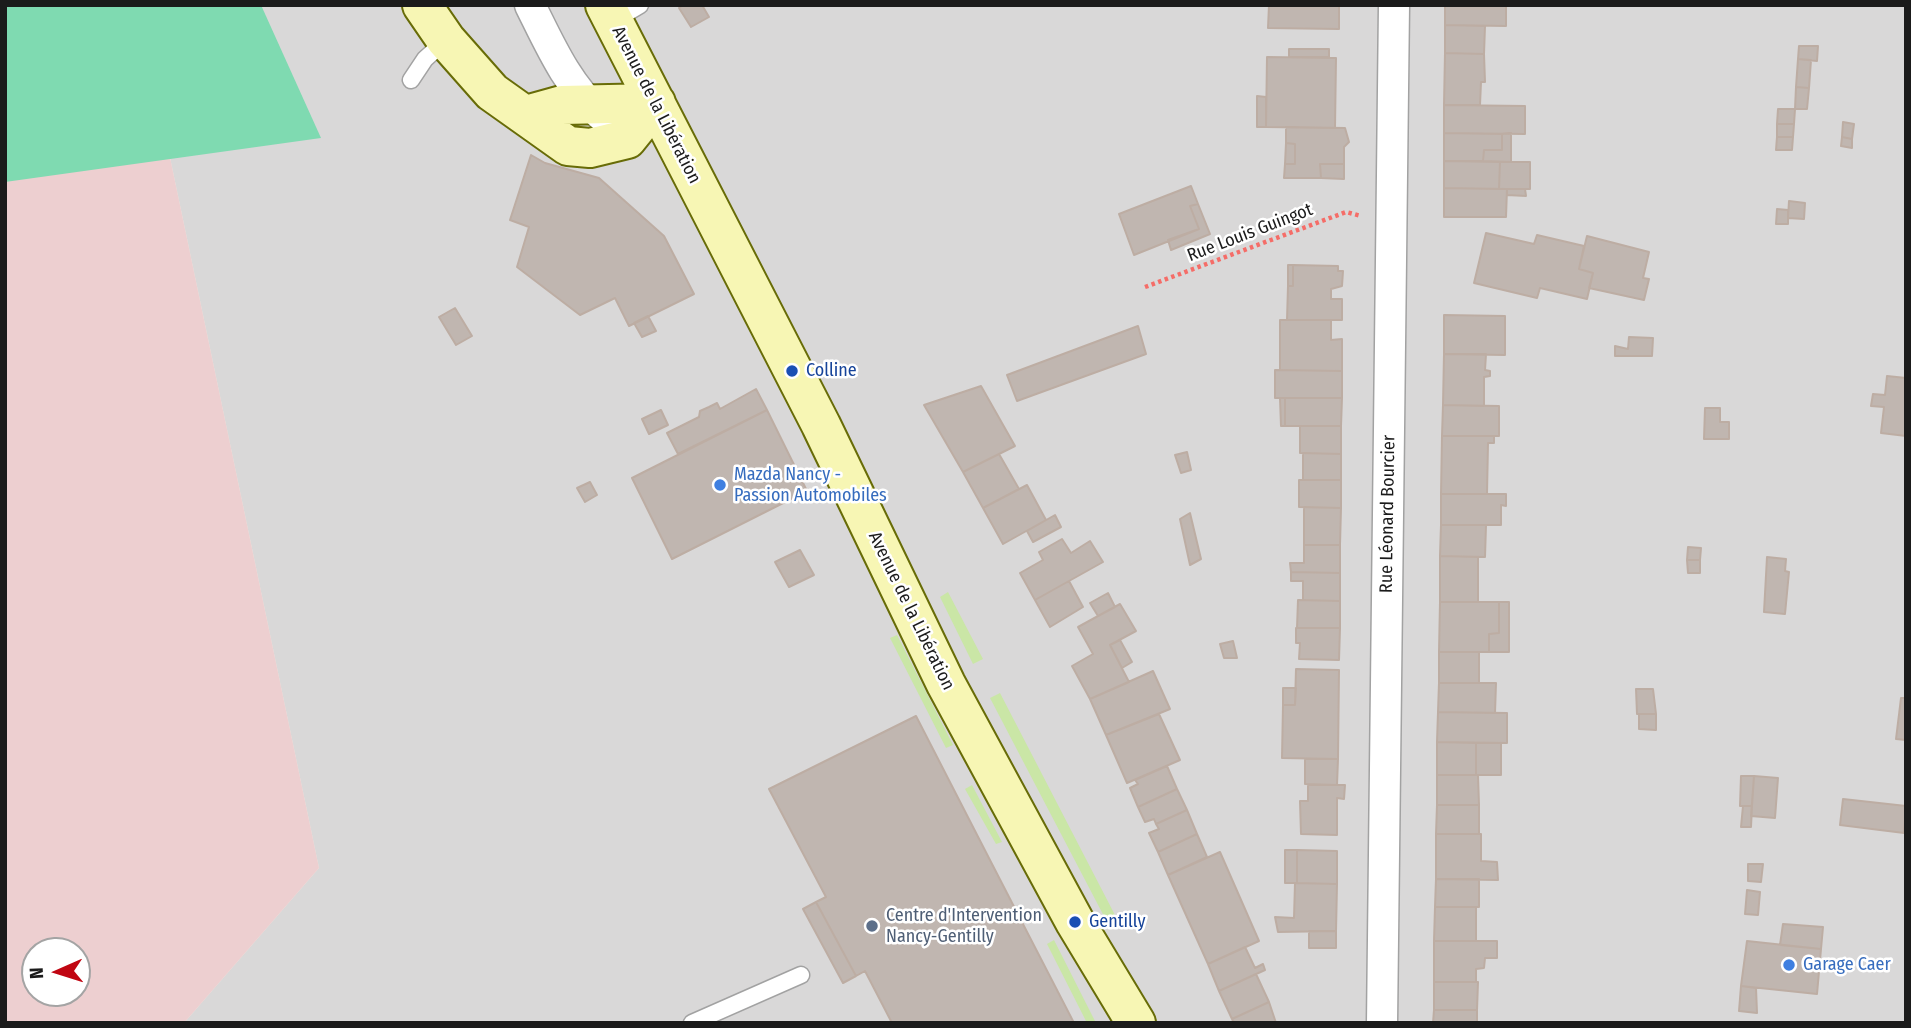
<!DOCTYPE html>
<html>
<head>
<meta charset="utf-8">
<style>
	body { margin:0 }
	#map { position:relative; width:1911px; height:1028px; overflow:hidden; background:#ece7e0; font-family:"Fira Sans Condensed",sans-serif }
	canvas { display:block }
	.frame { position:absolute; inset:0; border:7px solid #1b1b1b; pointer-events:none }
	.north { position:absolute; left:21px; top:937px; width:70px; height:70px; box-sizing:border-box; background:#fff; border:2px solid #a4a4a4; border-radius:50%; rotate:267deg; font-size:19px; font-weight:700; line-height:28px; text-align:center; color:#1b1b1b }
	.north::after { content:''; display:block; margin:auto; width:24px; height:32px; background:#c00612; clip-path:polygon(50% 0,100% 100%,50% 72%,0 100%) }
</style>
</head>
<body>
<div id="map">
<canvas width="1911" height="1028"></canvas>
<div class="frame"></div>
<div class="north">N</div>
</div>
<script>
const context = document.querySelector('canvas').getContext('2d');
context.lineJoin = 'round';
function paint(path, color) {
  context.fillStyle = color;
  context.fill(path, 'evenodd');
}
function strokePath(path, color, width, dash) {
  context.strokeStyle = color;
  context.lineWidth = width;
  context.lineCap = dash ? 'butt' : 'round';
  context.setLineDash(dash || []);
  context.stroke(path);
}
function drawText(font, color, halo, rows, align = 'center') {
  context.font = font + ' "Fira Sans Condensed",sans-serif';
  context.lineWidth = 5;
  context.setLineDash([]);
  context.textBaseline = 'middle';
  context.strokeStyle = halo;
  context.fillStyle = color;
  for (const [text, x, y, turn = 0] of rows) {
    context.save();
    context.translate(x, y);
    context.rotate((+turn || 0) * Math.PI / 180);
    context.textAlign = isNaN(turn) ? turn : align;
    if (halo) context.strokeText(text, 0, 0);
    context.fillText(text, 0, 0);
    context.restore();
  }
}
const residential = new Path2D(`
	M138,5h1768v1018h-1722l135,-155z`);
const commercial = new Path2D(`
	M5,5h133l181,863 -135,155h-179zM35,951h42v42h-42z`);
const grass = new Path2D(`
	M948,592l35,67 -10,5 -33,-67z
	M897,635l56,110 -7,3 -56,-110z
	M1000,693l116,224 -9,5 -117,-224z
	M972,785l30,57 -6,2 -31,-55z
	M1054,940l42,83h-9l-40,-79z`);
const pitch = new Path2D(`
	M5,5h256l60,133 -316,44z`);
const building = new Path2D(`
	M683,5h19l7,12 -18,10 -12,-19z
	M1269,5h70v24l-71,-1z
	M1445,5h61v21l-61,-1z
	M1445,25l40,1 -1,28 -39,-1z
	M1799,46h19l-1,15 -19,-2z
	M1289,49h40v8h-40z
	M1445,53l39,1 1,28h-4l-1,23h-36z
	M1267,57l69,1 -1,70 -69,-1z
	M1798,59l13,1 -2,28 -13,-1z
	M1796,87l13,1 -2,21h-12z
	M1257,96l9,1v30h-9z
	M1444,105l81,1v28l-81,-1z
	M1778,109h17l-1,15h-17z
	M1843,122l11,2 -2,15 -10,-2z
	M1777,124h17l-1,13h-16z
	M1286,127l59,1 4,14 -5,5v17h-24l1,14h-37l1,-14h10v-20l-9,-1z
	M1444,133l58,1v16h-18l-1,11h-39z
	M1511,133v29l-28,-1 1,-11h18v-16z
	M1777,137h16l-1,13h-16z
	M1842,137l10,2v9l-11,-2z
	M1286,143l9,1v20h-10z
	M531,155l14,8 54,15 65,58 30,58 -65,32 -14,-28 -35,17 -63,-48 12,-40 -19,-7z
	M1444,161l56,1 -1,27 -55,-1z
	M1500,162h30v27h-31z
	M1320,164h24v15l-23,-1z
	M1191,186l7,18 -8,2 9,23 -65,26 -15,-41z
	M1444,188l63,1 -1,28h-62z
	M1507,189h18l1,7 -19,-1z
	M1789,201l16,2 -1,16 -16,-1z
	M1198,204l12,30 -39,16 -3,-10 31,-11 -9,-23z
	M1777,209l11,1v14h-12z
	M1486,233l48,11 3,-9 47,11 -5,23 14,4 -6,26 -47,-11 -3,10 -63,-15z
	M1587,236l62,16 -6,26 6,1 -5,21 -55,-12 4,-15 -14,-4z
	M1288,265h5v21h-5z
	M1293,265l45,1v5h5l-1,15 -11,3v10h11v21h-55l1,-34h5z
	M455,308l17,28 -16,9 -17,-28z
	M1444,315l61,1v39l-61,-1z
	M648,316l8,15 -14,6 -8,-14z
	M1280,320h51v20l11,-1v32l-62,-1z
	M1138,326l8,28 -129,47 -10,-26z
	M1629,337l24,1 -1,18h-37v-10l13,3z
	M1444,354h42l-1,16 5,1v5l-6,1v29l-41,-1z
	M1275,370l67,1v27h-67z
	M1887,376l19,2v58l-25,-3 3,-26 -13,-1 2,-12 12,1z
	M981,386l34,60 -52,26 -39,-67z
	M756,389l11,21 -89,44 -11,-21 32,-16 1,-6 9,-4 8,-4 3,6z
	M1280,398h5v28h-4z
	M1285,398h57l-1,28h-56z
	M1443,405l56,1v30h-57z
	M1705,408h15v14h9v17h-25z
	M661,410l7,15 -19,9 -7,-15z
	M767,410l40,81 -135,68 -40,-81z
	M1300,426h41v28l-41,-1z
	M1442,436h52v7h-6l-1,51h-46z
	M1187,452l4,18 -10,3 -6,-18z
	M1303,453l38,1v26h-38z
	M999,454l20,35 -36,19 -20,-36z
	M1299,480h42v28l-42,-1z
	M590,482l7,13 -12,7 -8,-14z
	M1027,485l19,35 -43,24 -20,-36z
	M1441,494h65v12l-5,-1v20h-60z
	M1304,507l37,1 -1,37h-36z
	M1190,513l11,46 -11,6 -10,-46z
	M1055,515l6,12 -28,15 -6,-11z
	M1441,525h45l-1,32 -45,-1z
	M1062,539l9,14 19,-12 13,21 -68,38 -15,-27 23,-13 -4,-8z
	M1304,545h36v28l-49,-1 -1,-9h14z
	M1688,547l13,1 -1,12h-13z
	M800,550l14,25 -25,12 -14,-25z
	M1440,556l38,1v45h-38z
	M1767,557l19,2 -1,12 4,1 -4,42 -21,-2z
	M1687,560h13v13h-12z
	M1291,572l49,1v28l-37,-1v-19h-12z
	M1069,581l14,26 -33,20 -15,-27z
	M1108,593l7,14 -17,9 -8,-13z
	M1298,600l42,1v27h-43z
	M1440,602h59v31l-10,1v18h-50z
	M1499,602h10v50h-20v-18l10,-1z
	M1120,604l16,27 -26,14 19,37 -39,17 -18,-33 21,-12 -15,-27z
	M1296,628h44l-1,32 -40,-1 1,-16h-4z
	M1120,640l12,22 -10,6 -12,-23z
	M1233,641l4,17h-13l-4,-14z
	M1439,652h40v31h-40z
	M1296,669l43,1 -1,89 -56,-1 1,-53h12z
	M1153,671l17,38 -64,26 -16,-36z
	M1439,683h57l-1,30 -57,-1z
	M1283,688h13l-1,17h-12z
	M1636,689h17l3,25h-19z
	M1901,698h5v42l-10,-1z
	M1438,712l69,1v30l-70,-1z
	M1159,714l21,46 -53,23 -21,-48z
	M1639,714h17v16l-17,-1z
	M916,716l76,148 82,159h-182l-27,-52 -9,5 -40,-74 10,-5 -57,-108z
	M1437,742l39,1v32h-39z
	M1476,743h25v32h-25z
	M1305,759h33l-1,26 -32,-1z
	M1167,766l10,23 -39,18 -8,-19 8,-4 -3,-4z
	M1437,775h41l1,30h-42z
	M1741,776h13l-2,30h-12z
	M1754,776l24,2 -3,40 -24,-2z
	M1308,785h37l-1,14 -7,-1v37l-36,-1 -1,-33h8z
	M1177,789l10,21 -31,14 -2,-5 -9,3 -7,-15z
	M1843,799l63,7 -2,27 -64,-8z
	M1437,805h42v29h-43z
	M1743,806h9l-1,21h-10z
	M1187,810l10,24 -39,18 -9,-19 10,-4 -3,-5z
	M1197,834l10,23 -39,18 -10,-23z
	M1436,834h45v27l16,1 1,18 -62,-1z
	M1285,850h12v33h-12z
	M1297,850l40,1v33l-40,-1z
	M1220,852l39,89 -51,23 -40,-89z
	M1748,864h15l-2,18 -13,-1z
	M1436,879h43v28h-44z
	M1295,883l42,1 -1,47 -58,1 -3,-15 19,1z
	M1747,890l13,2 -2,23 -13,-1z
	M816,902l40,74 -13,7 -40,-74z
	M1435,907h41v34h-42z
	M1783,924l40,3 -2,22 -41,-4z
	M1309,931h27v17h-27z
	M1434,941h63v17h-12l-1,10 -8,1v13h-42z
	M1747,941l74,8 -4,45 -76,-8z
	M1245,947l10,21 8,-4 2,6 -46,21 -11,-27z
	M1256,974l13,28 -37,17 -13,-28z
	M1434,982h44l-1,28h-43z
	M1741,986l15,2 1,25 -18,-2z
	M1269,1002l7,21h-42l-2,-4z
	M1434,1010h43v13h-44z`);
const path = new Path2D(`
	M1145,287l201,-75 15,4`);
const lane = new Path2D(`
	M613,21l27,-16
	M411,80l14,-21 21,-19
	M692,1023l109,-48`);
const street = new Path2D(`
	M530,5c20,40 37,80 71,110
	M1382,1023l12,-1018`);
const secondary = new Path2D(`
	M422,5l24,35 46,52 76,54 22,2 37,-9 29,-36
	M605,5l216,420 125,259 129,238 61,101
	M526,115l36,-10 94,-2`);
const markers = [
	[792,371,7,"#1a4fb4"],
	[720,485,7,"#3f7fe0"],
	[1075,922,7,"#1a4fb4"],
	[872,926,7,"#5c6f8a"],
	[1789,965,7,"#3f7fe0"]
];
const streetNames = [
	["Avenue de la Libération",656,105,63],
	["Rue Louis Guingot",1250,233,-21],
	["Rue Léonard Bourcier",1388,514,-89],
	["Avenue de la Libération",911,611,64]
];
const transitNames = [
	["Colline",806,371],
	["Gentilly",1089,922]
];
const shopNames = [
	["Mazda Nancy -",734,475],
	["Passion Automobiles",734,496],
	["Garage Caer",1803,965]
];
const serviceNames = [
	["Centre d'Intervention",886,916],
	["Nancy-Gentilly",886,937]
];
paint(residential, '#d9d8d8');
paint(commercial, '#edcfd0');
paint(grass, '#cae6a6');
paint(pitch, '#7fdab1');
paint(building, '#c0b6b0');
strokePath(building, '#bdada3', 2);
strokePath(lane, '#a2a2a2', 19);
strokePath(street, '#a2a2a2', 33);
strokePath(secondary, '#686c07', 42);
strokePath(path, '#f56d68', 4.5, [3.5, 3.5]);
strokePath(lane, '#fff', 16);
strokePath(street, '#fff', 30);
strokePath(secondary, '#f7f6b4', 38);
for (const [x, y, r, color] of markers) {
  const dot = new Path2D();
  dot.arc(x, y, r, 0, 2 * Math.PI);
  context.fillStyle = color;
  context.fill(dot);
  strokePath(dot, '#fff', 2.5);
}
drawText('18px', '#1b1b1b', '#fff', streetNames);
drawText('18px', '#164399', '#fff', transitNames, 'left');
drawText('18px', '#366cbe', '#fff', shopNames, 'left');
drawText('18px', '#4e5e75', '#fff', serviceNames, 'left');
</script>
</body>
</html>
